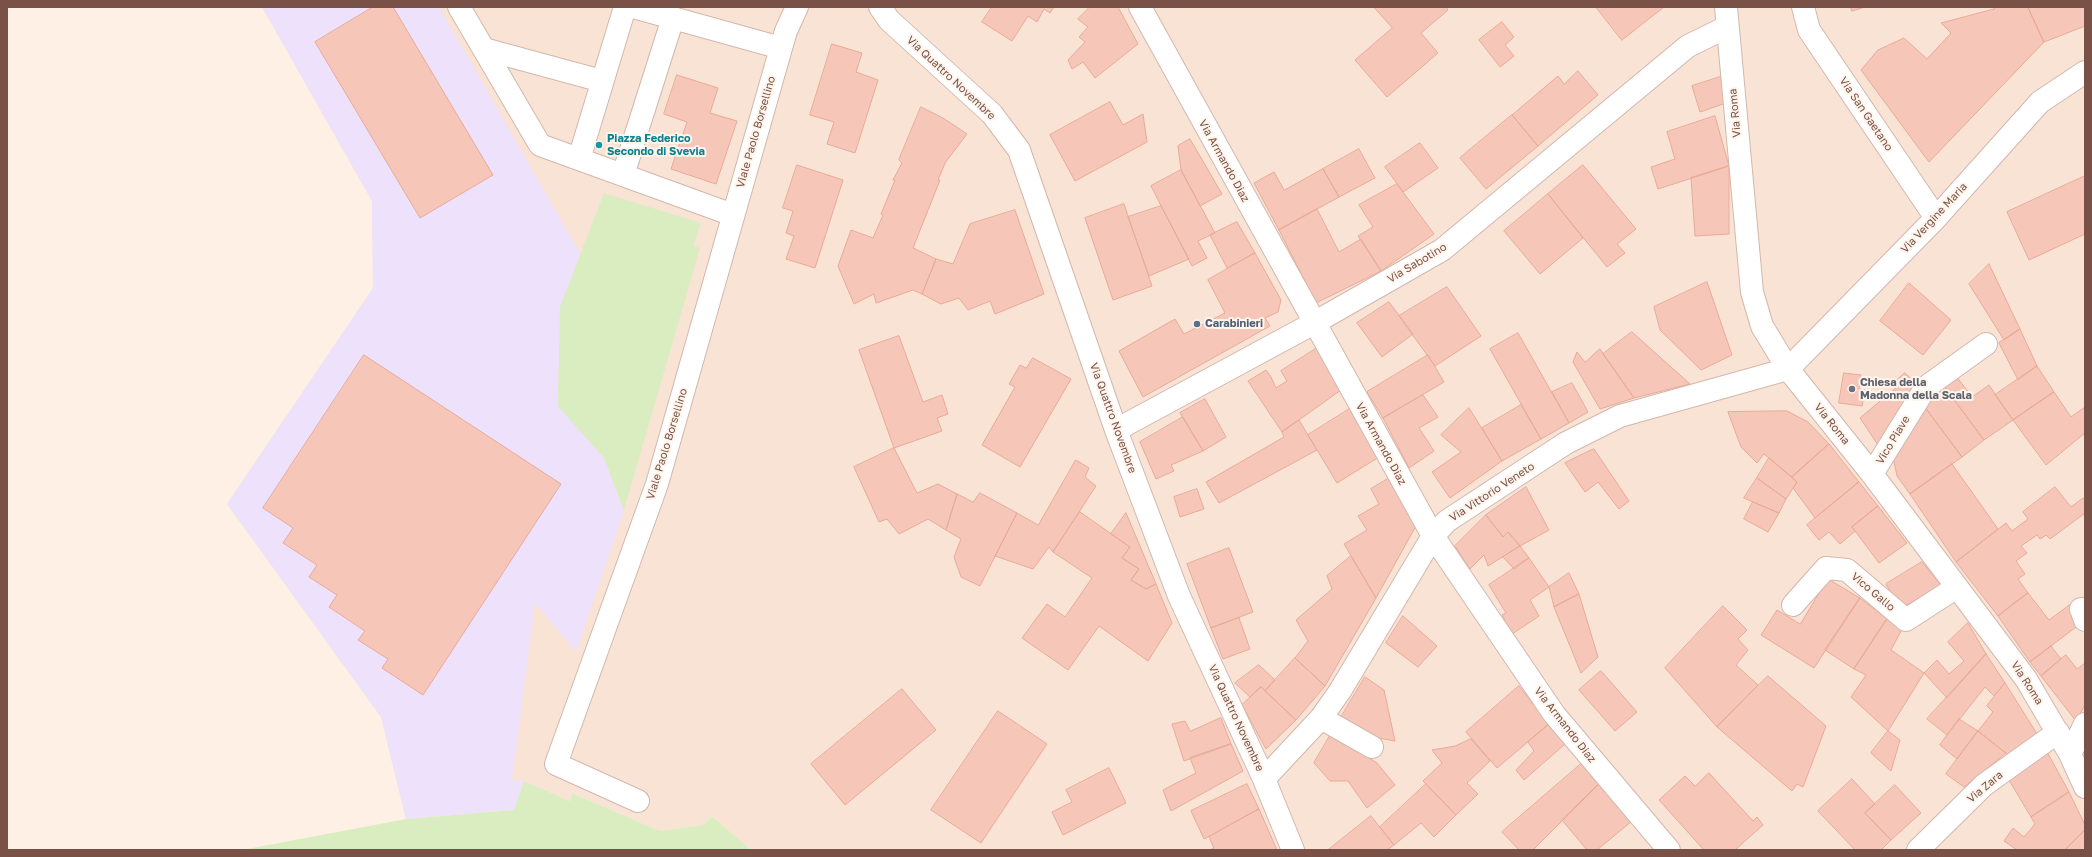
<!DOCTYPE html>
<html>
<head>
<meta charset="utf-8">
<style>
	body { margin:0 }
	#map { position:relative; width:2092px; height:857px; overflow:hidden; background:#fef0e4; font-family:"Golos Text",sans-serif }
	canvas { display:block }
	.frame { position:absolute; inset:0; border:8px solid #795147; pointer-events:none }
</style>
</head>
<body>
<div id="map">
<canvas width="2092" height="857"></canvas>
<div class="frame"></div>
</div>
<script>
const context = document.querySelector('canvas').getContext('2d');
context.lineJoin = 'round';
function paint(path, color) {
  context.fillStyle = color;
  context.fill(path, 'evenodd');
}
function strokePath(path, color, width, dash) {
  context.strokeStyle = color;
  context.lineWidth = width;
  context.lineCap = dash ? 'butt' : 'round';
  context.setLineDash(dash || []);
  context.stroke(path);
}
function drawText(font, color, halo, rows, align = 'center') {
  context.font = font + ' "Golos Text",sans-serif';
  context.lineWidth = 4;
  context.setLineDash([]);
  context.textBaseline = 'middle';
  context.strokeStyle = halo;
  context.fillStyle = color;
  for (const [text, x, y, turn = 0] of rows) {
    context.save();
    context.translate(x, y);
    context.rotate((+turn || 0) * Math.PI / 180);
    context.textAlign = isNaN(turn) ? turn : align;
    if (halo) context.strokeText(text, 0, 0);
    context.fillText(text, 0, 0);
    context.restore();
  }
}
const residential = new Path2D(`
	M262,7h1823v843h-1334l-39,-34 -9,9 -43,6 -88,-38 -2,8 -46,-20 -118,38 -25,-102 -154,-213 146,-216 -1,-87z`);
const education = new Path2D(`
	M262,7h177l142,248 -21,52 -2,99 46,52 20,52 -48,142 -41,-49 -23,176 12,2 -10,29 -108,9 -25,-102 -154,-213 146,-216 -1,-87z`);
const green = new Path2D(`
	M604,193l97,30 -8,23 7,2 -76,262 -20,-52 -46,-52 2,-99z
	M524,781l46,20 2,-8 88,38 43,-6 9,-9 39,34h-509l164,-31 108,-9z`);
const building = new Path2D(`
	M373,7h20l100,168 -73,43 -105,-176z
	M992,7h62l-4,6 -6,-4 -7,13 -9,-6 -16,25 -30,-19z
	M1090,7h28l20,37 -43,34 -12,-16 -11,7 -4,-9 17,-18 -6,-5 9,-10 -10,-8z
	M1374,7h72l2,3 -27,23 17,20 -51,44 -32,-37 37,-32z
	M1596,7h68l-42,33z
	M1851,7h14l-13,4z
	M1993,7h35l16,35 -115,120 -68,-92 17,-20 26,-12 23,21 24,-26 -10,-10 53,-14z
	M2028,7h57v19l-41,16z
	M1502,22l12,15 -9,8 9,11 -14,11 -21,-27z
	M832,44l30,9 -6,19 22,8 -23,73 -28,-9 7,-22 -24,-7z
	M1578,71l20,24 -60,51 -26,-31 46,-39 6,8z
	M677,75l41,13 -8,25 27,8 -21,63 -45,-15 16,-47 -23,-8z
	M1723,76l3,27 -26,9 -8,-26z
	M1110,102l13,23 20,-11 4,28 -72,39 -25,-46z
	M921,107l22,11 24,16 -22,29 -7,17h2l-27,68 23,11 -14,35 -9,-4 -37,13 -2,-9 -20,10 -16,-38 13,-36 22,8 10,-23 -2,-1 14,-34h-2l9,-17 -3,-3z
	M1512,115l26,31 -52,43 -26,-31z
	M1715,116l14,50 -71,23 -7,-22 24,-8 -8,-27z
	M1190,139l32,55 -22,12 -19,-36 -3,-24z
	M1420,143l18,25 -35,24 -18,-25z
	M1359,149l16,29 -36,19 -16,-28z
	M797,165l46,15 -28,88 -29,-9 8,-23 -8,-3 7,-22 -10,-3z
	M1583,165l53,64 -19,15 8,9 -18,14 -59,-73z
	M1729,166v68l-34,2 -4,-58z
	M1323,169l16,28 -60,33 -25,-47 20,-11 10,18z
	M1181,170l34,63 -17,8 9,17 -15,8 -41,-80z
	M2085,176v58l-56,26 -22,-48z
	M1397,184l37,50 -53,37 -23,-35 15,-9 -14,-22z
	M1548,194l35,44 -43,36 -36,-43z
	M1124,204l28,82 -39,14 -28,-82z
	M1161,206l28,53 -40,17 -21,-59z
	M1317,209l22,43 22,-13 20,32 -65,32 -37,-73z
	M1015,210l29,84 -49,20 -5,-13 -22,9 -9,-12 -18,6 -19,-10 14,-35 17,5 17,-40z
	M1237,222l18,31 -28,15 -17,-33z
	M1255,253l26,47 -3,12 -13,6 5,8 -127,71 -24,-46 56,-32 9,15 41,-21 -17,-33z
	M1989,264l31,65 -16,11 -35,-56z
	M1707,282l25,73 -31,15 -41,-40 -6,-23z
	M1909,283l42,37 -28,35 -43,-34z
	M1447,287l34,49 -46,30 -36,-50z
	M1389,302l24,32 -31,23 -25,-34z
	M2020,329l17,37 -19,14 -19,-37z
	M1632,332l58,52 -56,14 -31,-44z
	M1518,333l51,90 -28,16 -51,-90z
	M899,336l24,66 19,-7 6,19 -11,4 5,13 -48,17 -35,-98z
	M1317,348l24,42 -59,42 -34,-51 18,-11 5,7 5,11 11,-7 -6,-10z
	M1600,349l34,49 -34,11 -27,-47 4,-10 8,10z
	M364,355l197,129 -138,211 -41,-27 6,-9 -30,-19 7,-9 -36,-24 8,-12 -28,-18 8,-12 -34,-22 10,-15 -30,-20z
	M1428,355l16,27 -61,36 -16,-26z
	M1033,358l38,21 -51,88 -38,-22 33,-58 -6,-3 11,-19 6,3z
	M2037,366l17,26 -41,28 -18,-25z
	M1844,373l17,2 -2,14 6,1 -3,16 -23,-3z
	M1905,373l12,11 -39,61 -18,-27 38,-32 -3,-4z
	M1956,376l16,21 17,-12 24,35 -29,20 -41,-55z
	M1572,383l16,29 -19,11 -17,-31z
	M1943,385l41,55 -22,17 -38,-51z
	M2054,392l17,25 14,-10v26l-39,32 -33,-45z
	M1423,395l15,22 -19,11 15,23 -25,17 -26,-50z
	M1205,399l21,38 -23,14 -23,-38z
	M1521,405l20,34 -39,22 -20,-33z
	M1924,406l38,51 -52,37 -13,-18 -4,-19z
	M1351,408l28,49 -42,26 -29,-48z
	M1469,408l33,53 -52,37 -18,-26 29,-20 -20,-17z
	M1787,411l21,11 21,22 -37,33 -28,-23 -7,9 -16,-16 -13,-35z
	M1183,417l20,34 -32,14 3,6 -18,8 -16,-37z
	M1299,420l18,30 -98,53 -13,-21 78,-45 -2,-5z
	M1829,444l30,38 -44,36 -22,-30 4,-6 -5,-5z
	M894,448l23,45 21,-9 19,10 -11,36 -18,-11 -29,15 -12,-15 -8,3 -25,-55z
	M1594,449l35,52 -10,8 -21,-27 -13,10 -20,-29z
	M1769,458l28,24 -11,17 -29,-21z
	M1076,460l13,8 -4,9 11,9 -43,66 -4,-5 -16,22 -38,-13 22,-43 21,12z
	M1952,464l46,65 -42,33 -46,-68z
	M1391,477l26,47 -41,74 -32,-54 23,-14 -9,-14 21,-12 -8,-15z
	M1757,478l29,21 -7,14 -35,-15z
	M1859,482l19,24 -26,21 3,4 -15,13 -11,-12 -10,8 -12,-15z
	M1526,487l23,43 -29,16 -12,-14 -5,5 -17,-22z
	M2055,487l16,20 12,-9 2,2v13l-35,26 -4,-4 -6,4 -3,-4 -16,11 6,7 -11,8 9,13 -7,5 10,14 -30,23 -42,-54 50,-39 6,8 16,-12 -5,-7z
	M1197,489l7,20 -24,8 -6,-20z
	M980,493l37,20 -37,73 -19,-9 -7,-20 7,-18 -15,-9 11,-36 16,8z
	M1753,502l26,11 -11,19 -24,-13z
	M1878,506l29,37 -28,20 -27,-36z
	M1080,512l50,35 -8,11 17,11 -8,11 15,9 10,-5 16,39 -24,38 -49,-35 -31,44 -46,-32 25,-34 18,13 27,-39 -39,-26z
	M1126,513l30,71 -10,5 -15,-9 8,-11 -17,-11 8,-11 -19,-13z
	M1486,515l17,22 5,-5 12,14 -32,20 -4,-11 -14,14 -15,-23z
	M1520,546l9,12 -15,11 -11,-12z
	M1229,548l24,64 -42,16 -24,-64z
	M1351,556l25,42 -51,88 -30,-28 13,-17 -12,-21 36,-31 -5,-13z
	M1529,558l20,29 -19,13 9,16 -27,18 -10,-19 4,-2 -17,-28z
	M1922,562l19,23 -41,24 -14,-25z
	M1569,573l10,21 -25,13 -5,-20z
	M1828,579l32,19 -46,70 -53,-33 16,-25 23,14z
	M2028,593l21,27 23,-17 8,21 -50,38 -32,-46z
	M1579,594l19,63 -17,16 -27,-66z
	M1860,598l27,21 -33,50 -29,-19z
	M1723,606l24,24 -9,9 10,11 -12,15 22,20 -41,42 -52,-59z
	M1403,616l34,30 -19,21 -32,-24z
	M1239,618l11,31 -27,10 -12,-31z
	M1887,619l15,10 -11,21 33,23 -36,58 -37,-34 15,-22 -12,-6z
	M1968,623l18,31 -39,44 -23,-25 13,-13 12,14 15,-13 -16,-19z
	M2051,646l10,13 -20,17 -11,-14z
	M1986,654l19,29 -11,13 -9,-9 -38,48 -20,-16z
	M2066,655l11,14 8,-6v42l-9,16 -35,-45z
	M1295,658l30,28 -29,34 -31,-29z
	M1259,665l16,15 -10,11 -4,-4 -11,10 -15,-14z
	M1601,671l36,41 -22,19 -36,-41z
	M1768,676l58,50 -23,61 -6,-3 -5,7 -75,-64z
	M1365,677l19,13 11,51 -27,-5 -28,-17z
	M2005,683l34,54 -27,21 -34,-27 15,-19 -6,-6z
	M1519,686l30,38 -52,44 -31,-36z
	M1261,687l35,33 -30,29 -24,-44z
	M902,689l34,41 -91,75 -34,-41z
	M998,711l49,33 -66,99 -50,-33z
	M1221,718l10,26 -47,17 -12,-37 13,-3 5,10z
	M1959,719l19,12 -21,28 -17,-14z
	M1549,724l16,20 -41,36 -8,-10 18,-19 -6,-9z
	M1888,731l12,9 -9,31 -20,-18z
	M1978,731l28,22 -42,34 -18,-13z
	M1331,734l46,29 18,22 -28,23 -19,-27h-18l-16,-18z
	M1471,739l19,22 -23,22 11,11 -22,21 -33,-34 19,-18 -10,-13 23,-4z
	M1231,744l12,27 -72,40 -8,-21 33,-17 -6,-15z
	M2046,750l23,42 -38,25 -22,-37z
	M1581,764l18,20 -66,66h-14l-17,-18z
	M1109,768l17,35 -63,32 -11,-23 20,-10 -6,-12z
	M1709,773l44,48 4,-4 6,8 -28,25h-31l-45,-50 26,-24 10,10z
	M1852,779l23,25 -10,9 26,27 -10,10h-26l-37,-39z
	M1247,784l12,25 -55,30 -13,-28z
	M1426,784l30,31 -22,22 -13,-14 -27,22 -14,-18z
	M1599,784l33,37 -35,29h-10l-25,-30z
	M1895,785l26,28 -30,27 -26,-27z
	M2069,792l16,33v5l-20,20h-48l-13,-9 9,-13 11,9 11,-13 -4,-7z
	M1259,809l18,41h-67l4,-2 -5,-11z
	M1371,816l23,29 -7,5h-59z
	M2085,830v20h-20z`);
const minor = new Path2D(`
	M459,7l81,138 193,70
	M633,7l148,41
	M880,7l9,13 103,94 27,36 97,280 63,166 85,183 29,71
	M1140,7l293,529 121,178 115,136
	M1726,7l26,285 10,34 26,43 84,105 154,205 44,75 15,33
	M1803,7l6,23 127,188
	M484,49l118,32
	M579,159l46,-152
	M623,175l50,-157
	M1116,430l198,-107 128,-73 246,-204 39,-19
	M1872,474l54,-87 60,-43
	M1793,605l33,-37 21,2 59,50 51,-33
	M2081,609l4,11
	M1321,718l51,29
	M2070,754l15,-30
	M1264,779l57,-61 19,-27 93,-155 14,-15 119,-78 54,-27 168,-47 148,-151 104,-116 45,-30
	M638,801l-82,-37 101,-280 124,-436 5,-17 11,-24
	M1918,850l66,-65 74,-53`);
const markers = [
	[599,145,4,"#0f9aa8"],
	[1197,324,4,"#5c6f8a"],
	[1852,389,4,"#6b7280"]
];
const streetNames = [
	["Via Quattro Novembre",951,78,43],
	["Via Roma",1735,113,-95],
	["Via San Gaetano",1866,114,56],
	["Viale Paolo Borsellino",756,132,-74],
	["Via Armando Diaz",1224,161,61],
	["Via Vergine Maria",1934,218,-47],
	["Via Sabotino",1417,263,-31],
	["Via Quattro Novembre",1113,418,70],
	["Via Roma",1832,424,51],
	["Vico Piave",1893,440,-59],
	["Viale Paolo Borsellino",667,444,-73],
	["Via Armando Diaz",1381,444,61],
	["Via Vittorio Veneto",1492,492,-33],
	["Vico Gallo",1873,592,40],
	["Via Roma",2027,683,57],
	["Via Quattro Novembre",1236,718,65],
	["Via Armando Diaz",1565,725,52],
	["Via Zara",1985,787,-40]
];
const cultureNames = [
	["Piazza Federico",607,139],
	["Secondo di Svevia",607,152]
];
const serviceNames = [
	["Carabinieri",1205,324]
];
const worshipNames = [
	["Chiesa della",1860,383],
	["Madonna della Scala",1860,396]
];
paint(residential, '#f9e3d5');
paint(education, '#ede1fb');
paint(green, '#daedc1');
paint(building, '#f6c7b9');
strokePath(building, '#eaaa98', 1);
strokePath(minor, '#d3b7ac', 24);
strokePath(minor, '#fff', 22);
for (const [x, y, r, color] of markers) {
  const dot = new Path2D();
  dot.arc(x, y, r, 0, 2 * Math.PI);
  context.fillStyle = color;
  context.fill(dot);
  strokePath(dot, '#fff5ec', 1.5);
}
drawText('11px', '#795147', '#fff5ec', streetNames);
drawText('bold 11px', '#0d838f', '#fff5ec', cultureNames, 'left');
drawText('bold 11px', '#4e5e75', '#fff5ec', serviceNames, 'left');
drawText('bold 11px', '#5b616d', '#fff5ec', worshipNames, 'left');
</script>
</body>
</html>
